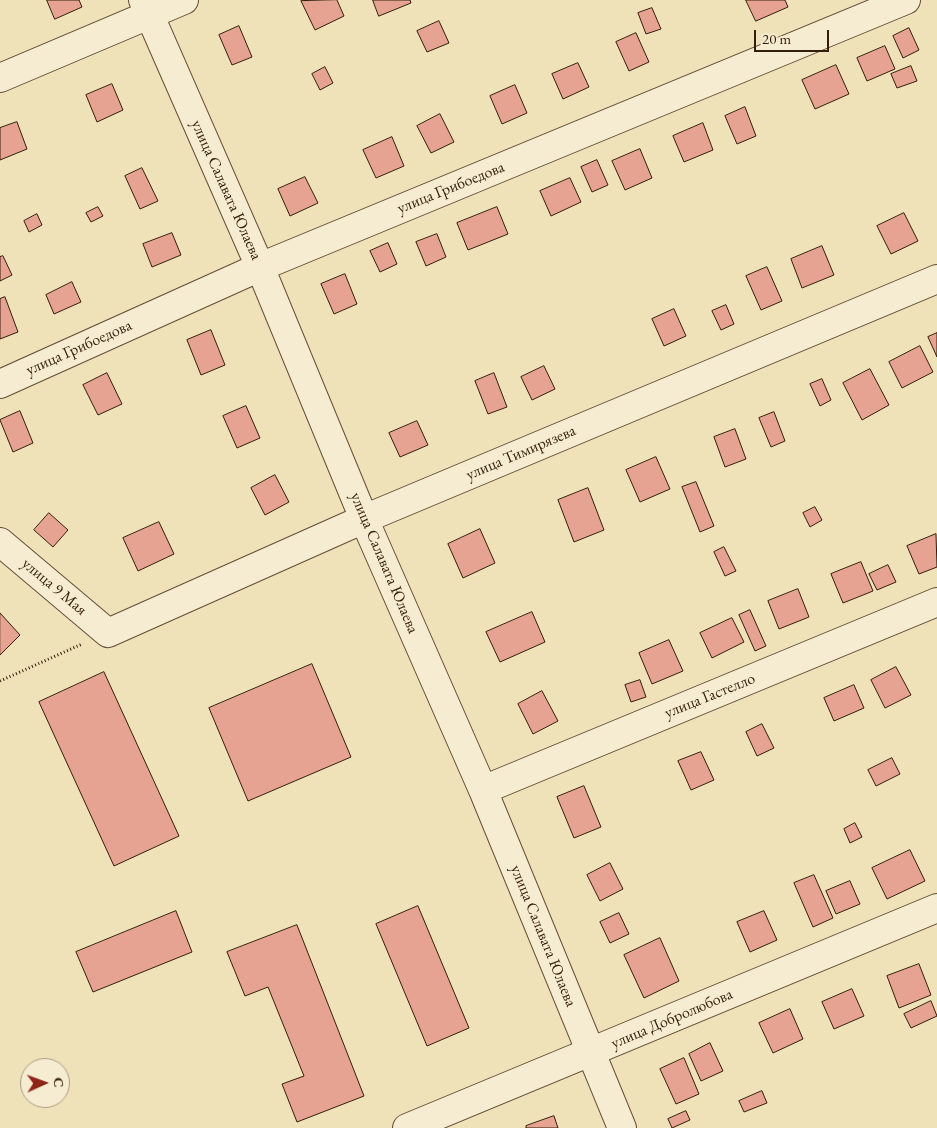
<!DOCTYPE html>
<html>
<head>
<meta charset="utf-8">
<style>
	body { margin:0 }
	#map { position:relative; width:937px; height:1128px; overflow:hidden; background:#f0e2b8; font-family:"EB Garamond",serif }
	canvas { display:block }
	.north { position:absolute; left:20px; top:1058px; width:50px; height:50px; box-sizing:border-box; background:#f5ecd1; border:1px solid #a89982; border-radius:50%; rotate:88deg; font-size:14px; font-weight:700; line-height:20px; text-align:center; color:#341d0b }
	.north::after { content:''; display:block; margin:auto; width:18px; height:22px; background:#8f2418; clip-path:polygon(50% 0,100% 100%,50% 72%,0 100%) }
	.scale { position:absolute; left:754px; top:30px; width:75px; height:22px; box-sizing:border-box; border:2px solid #341d0b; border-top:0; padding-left:6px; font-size:15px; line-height:18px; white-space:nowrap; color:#341d0b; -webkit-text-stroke:4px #f5ecd1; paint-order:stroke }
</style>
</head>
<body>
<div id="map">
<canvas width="937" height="1128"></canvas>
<div class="north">С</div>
<div class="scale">20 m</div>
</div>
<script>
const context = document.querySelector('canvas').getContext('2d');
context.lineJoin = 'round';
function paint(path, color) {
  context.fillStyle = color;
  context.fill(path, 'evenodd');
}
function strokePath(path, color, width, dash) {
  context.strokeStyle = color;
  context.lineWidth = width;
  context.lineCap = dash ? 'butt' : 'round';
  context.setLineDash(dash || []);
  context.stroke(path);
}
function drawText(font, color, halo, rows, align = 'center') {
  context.font = font + ' "EB Garamond",serif';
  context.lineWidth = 4;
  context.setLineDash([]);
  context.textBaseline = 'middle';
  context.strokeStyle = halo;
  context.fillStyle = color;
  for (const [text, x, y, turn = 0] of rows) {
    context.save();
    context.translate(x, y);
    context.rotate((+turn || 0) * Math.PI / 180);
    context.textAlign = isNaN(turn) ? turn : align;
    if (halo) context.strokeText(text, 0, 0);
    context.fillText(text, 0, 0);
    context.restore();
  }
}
const building = new Path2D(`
	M47,0h32l3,7 -27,12z
	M337,0l7,16 -29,14 -14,-29z
	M373,0h37l1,3 -32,13z
	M746,0h39l3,7 -32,14z
	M652,8l9,21 -15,5 -8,-21z
	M439,21l10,22 -22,9 -10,-21z
	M239,26l13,31 -20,8 -13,-30z
	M909,28l10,22 -16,8 -10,-22z
	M636,33l13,29 -20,9 -13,-29z
	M885,46l10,23 -28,12 -10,-23z
	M578,63l11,24 -26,12 -11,-25z
	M836,65l13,29 -34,15 -13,-29z
	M911,66l6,15 -20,7 -6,-14z
	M325,67l8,16 -13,7 -8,-16z
	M112,84l11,26 -26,12 -11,-27z
	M515,85l12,28 -25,11 -12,-28z
	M745,107l11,29 -19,8 -12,-28z
	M440,114l14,28 -23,11 -14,-27z
	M17,122l10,27 -27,11v-32z
	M703,123l10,27 -29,12 -11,-26z
	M392,137l12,29 -28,12 -13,-28z
	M640,149l12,29 -27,12 -13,-29z
	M597,160l11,25 -16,7 -11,-25z
	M142,168l16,33 -18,8 -15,-33z
	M305,177l13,26 -28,13 -12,-27z
	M570,178l11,24 -30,14 -11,-25z
	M98,207l5,9 -12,6 -5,-9z
	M497,207l11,27 -40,16 -11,-27z
	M904,213l14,28 -27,13 -14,-28z
	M37,214l5,11 -13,7 -5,-11z
	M172,233l9,22 -29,12 -9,-23z
	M437,234l9,23 -20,9 -10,-24z
	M388,243l9,21 -17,8 -10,-21z
	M822,246l12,29 -32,13 -11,-29z
	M3,256l9,19 -12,6v-24z
	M767,267l15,34 -21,9 -15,-34z
	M345,274l12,30 -23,10 -13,-30z
	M72,282l9,20 -27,12 -8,-19z
	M5,297l13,35 -18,7v-40z
	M726,305l8,19 -13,6 -9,-19z
	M674,309l12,27 -22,10 -12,-27z
	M211,330l14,35 -24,10 -14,-35z
	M937,333v24l-9,-20z
	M920,346l13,26 -31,16 -13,-26z
	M544,366l11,23 -23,11 -11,-23z
	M870,369l19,36 -27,15 -19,-37z
	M107,373l15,31 -24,11 -15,-30z
	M494,373l13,34 -19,7 -13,-33z
	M822,379l9,21 -11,6 -10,-22z
	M246,406l14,32 -23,10 -14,-32z
	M20,411l13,32 -20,9 -13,-32z
	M774,412l11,29 -14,6 -12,-29z
	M417,421l11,24 -28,12 -11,-24z
	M735,429l11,30 -21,8 -11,-30z
	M656,457l14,32 -30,13 -14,-32z
	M275,475l14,27 -24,13 -14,-27z
	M696,482l18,44 -14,6 -18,-45z
	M588,488l16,42 -30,12 -16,-42z
	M815,507l7,13 -12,7 -7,-14z
	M49,513l19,17 -15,17 -19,-17z
	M159,522l15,32 -36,17 -15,-33z
	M480,529l15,34 -32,15 -15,-34z
	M936,534l1,33 -18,7 -12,-28z
	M724,547l12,24 -11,5 -11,-24z
	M861,562l12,29 -30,12 -12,-29z
	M888,565l8,17 -19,8 -8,-16z
	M798,589l11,28 -30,12 -11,-28z
	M750,610l16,36 -11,5 -16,-36z
	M532,612l13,30 -45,20 -14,-30z
	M0,613l20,22 -20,20z
	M732,618l12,24 -32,16 -12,-25z
	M669,640l14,31 -31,13 -13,-31z
	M312,664l39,93 -103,44 -39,-93z
	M896,667l15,28 -26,13 -14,-28z
	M104,672l75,164 -65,30 -75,-164z
	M640,680l6,17 -15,5 -6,-17z
	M854,685l10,23 -30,13 -10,-23z
	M542,691l16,30 -25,13 -15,-30z
	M762,724l12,24 -17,8 -11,-24z
	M701,752l13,28 -23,10 -13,-29z
	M892,758l8,16 -24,12 -8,-16z
	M584,786l17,41 -27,11 -17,-41z
	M855,823l7,14 -12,6 -6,-14z
	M910,850l15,31 -38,18 -15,-31z
	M610,863l13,26 -23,12 -13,-26z
	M814,875l19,43 -20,9 -19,-44z
	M850,881l10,23 -24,10 -10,-23z
	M418,906l51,122 -42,18 -51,-122z
	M176,911l16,41 -99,40 -17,-40z
	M764,911l13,29 -27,12 -13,-30z
	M619,913l10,21 -19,9 -10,-21z
	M297,925l67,171 -67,26 -15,-38 22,-8 -36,-89 -23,9 -18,-44z
	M660,938l19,43 -35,17 -20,-43z
	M919,964l12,31 -32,13 -12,-32z
	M852,989l12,27 -30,13 -12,-27z
	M931,1001l6,15 -26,12 -7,-14z
	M790,1009l13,30 -30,14 -14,-30z
	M710,1043l13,28 -22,10 -12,-27z
	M684,1058l15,36 -23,10 -16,-35z
	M762,1091l5,12 -23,9 -5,-11z
	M686,1111l4,9 -18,8 -4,-9z
	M554,1116l4,12h-32v-2z`);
const path = new Path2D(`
	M0,681l82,-37`);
const minor = new Path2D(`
	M143,0l117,267 104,252 119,271 139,338
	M0,78l184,-78
	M0,384l260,-117 646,-267
	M0,542l108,91 256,-114 573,-240
	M483,790l454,-188
	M407,1128l530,-220`);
const streetNames = [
	["улица Грибоедова",451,188,-22],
	["улица Салавата Юлаева",226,190,66],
	["улица Грибоедова",79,348,-24],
	["улица Тимирязева",521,453,-23],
	["улица Салавата Юлаева",384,563,67],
	["улица 9 Мая",54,587,40],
	["улица Гастелло",710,696,-22],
	["улица Салавата Юлаева",543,936,68],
	["улица Добролюбова",672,1019,-23]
];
paint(building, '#e6a391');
strokePath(building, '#341d0b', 1);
strokePath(minor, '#634e36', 30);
strokePath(path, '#341d0b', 3, [1, 2.5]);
strokePath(minor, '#f5ecd1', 28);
drawText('16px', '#341d0b', '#f5ecd1', streetNames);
</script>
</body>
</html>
